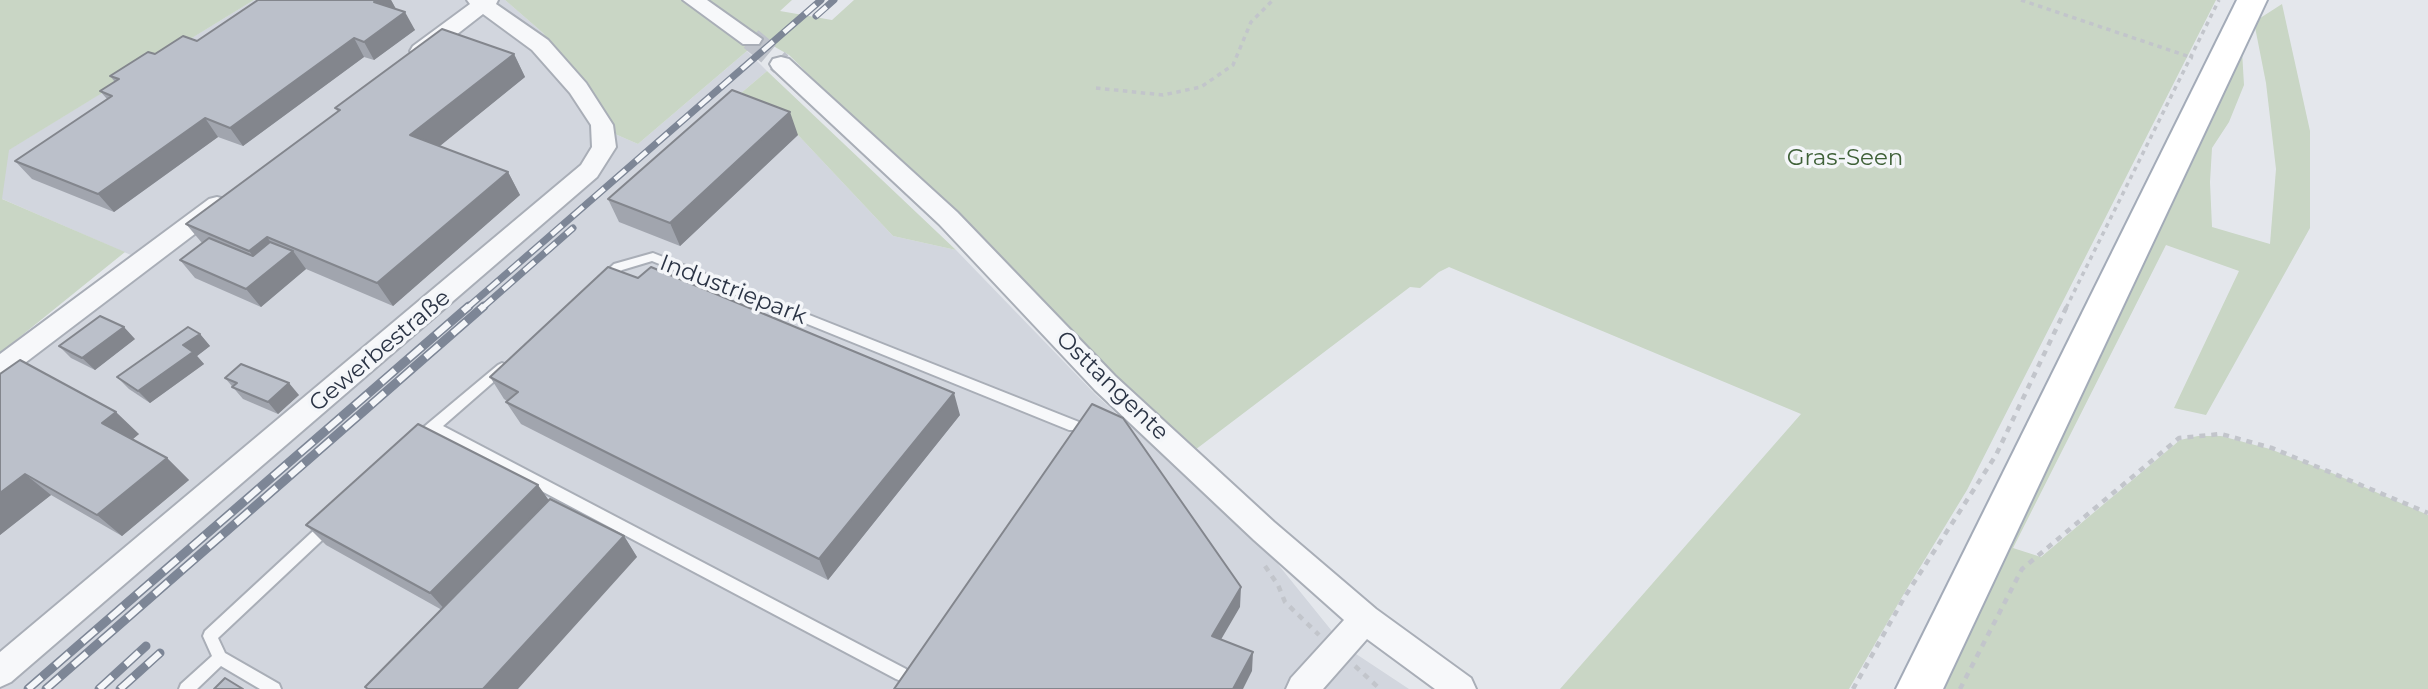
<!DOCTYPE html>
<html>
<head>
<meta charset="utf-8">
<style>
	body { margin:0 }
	canvas { display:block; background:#e4e7ec }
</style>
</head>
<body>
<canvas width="2428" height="689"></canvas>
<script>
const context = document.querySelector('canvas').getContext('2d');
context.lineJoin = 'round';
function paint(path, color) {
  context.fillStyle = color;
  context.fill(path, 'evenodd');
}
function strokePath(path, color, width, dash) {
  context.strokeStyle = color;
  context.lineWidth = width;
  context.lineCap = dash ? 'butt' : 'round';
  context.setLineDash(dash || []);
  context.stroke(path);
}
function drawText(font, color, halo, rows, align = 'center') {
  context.font = font + ' Montserrat,sans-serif';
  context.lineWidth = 7;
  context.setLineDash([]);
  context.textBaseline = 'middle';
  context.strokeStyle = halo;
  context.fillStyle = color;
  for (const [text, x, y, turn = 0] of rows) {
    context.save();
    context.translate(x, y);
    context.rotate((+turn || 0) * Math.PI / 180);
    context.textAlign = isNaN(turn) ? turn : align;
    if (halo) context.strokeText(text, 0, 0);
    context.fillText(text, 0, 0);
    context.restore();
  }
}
const built = new Path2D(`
	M254,0h251l38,33 72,101 23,10 109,-93 20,20 -39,33 70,31 95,101 63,14 140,145 168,152 80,99 65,43h-1409v-315l147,-112 -147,-64v-43z`);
const green = new Path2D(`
	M0,0h254l-245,150 -7,49 123,53 -125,101z
	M505,0h287l-12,11 52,9 22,-20h1362l-249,490 -65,107 -53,92h-289l241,-275 -352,-147 -10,5 -19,16 -10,-1 -219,166 -402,-398 -28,-16 -123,105 -23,-10 -72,-101z
	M2282,4l28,127v97l-104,187 -32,-7 65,-137 -73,-26 -153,303 28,9 139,-117 18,-4h23l49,13 67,26 91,40v174h-490l304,-638 2,34 -15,37 -17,26 -2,34 2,45 58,17 6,-75 -10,-86 -12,-61z
	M767,71l189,179 -63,-14 -95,-101 -58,-22 -13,-8z`);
const streetTunnel = new Path2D(`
	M751,39l30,25`);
const pathFar1 = new Path2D(`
	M2021,0l172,58
	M1096,88l67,7 38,-8 32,-22 18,-43 22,-22
	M2066,308l153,-308`);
const path = new Path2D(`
	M1265,566l13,19 7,17 34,33
	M1355,666l25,23
	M1853,689l51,-91 92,-143 71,-149
	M1960,689l62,-120 157,-131 42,-4 51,14 156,65`);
const lane = new Path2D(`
	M653,253l426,169 1,4 -1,4h-10l-417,-169 -30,9 -15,13h-8l-2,-3 17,-16z
	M502,363l4,2 2,3 -2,3 -63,55 463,243 2,5 -2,5 -5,2 -5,-2 -462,-245c-6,5 -12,13 -21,10l-1,-4 1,-4 85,-71z
	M329,519l5,2 2,4 -2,4 -116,109 7,15 54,31 2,5h-21l-39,-23 -24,23h-18l2,-5 31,-28 -9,-20 2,-5 119,-110z`);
const street = new Path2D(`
	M467,0h31l-2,4 52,36 38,43 27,42 3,22 -19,30 -586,505 -11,5v-35l581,-487 11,-18 -1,-22 -21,-32 -38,-43 -49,-36 -54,42h-16l-3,-5 3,-5 57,-42z
	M683,0h24l55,39 -3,5h-16z
	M781,57l8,2 168,153 158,164 159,146 102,87 95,69 5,11h-41l-68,-50 -44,50h-37l5,-11 53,-58 -90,-80 -159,-150 -156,-166 -166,-155 -3,-5 3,-5z
	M217,197l8,2 4,6 -4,6 -216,164 -9,3v-24l209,-155z`);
const primary = new Path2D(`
	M2237,0h30l-324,689h-47z`);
const railFar1 = new Path2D(`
	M816,16l18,-16
	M467,308l354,-308
	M482,308l91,-80`);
const rail = new Path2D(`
	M28,689l441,-383
	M46,689l438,-383
	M99,689l47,-43
	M120,689l40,-36`);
const wall = new Path2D(`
	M258,0h133l5,9 19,21 -41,30 -10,-3 -121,89 -25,-9 -104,75 -82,-33 -17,-18 92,-62 -7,-8 15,-9 -5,-6 45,-22 42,-13z
	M514,54l11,23 -86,69 69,26 12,23 -127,111 -87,-37 -45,38 -66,-29 -15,-18 22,-17 -16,-19 152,-112 -3,-4z
	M798,135l-118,111 -61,-24 -11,-23z
	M200,334l10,12 -13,10 7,8 -54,39 -21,-14 -12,-12z
	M135,339l-40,31 -24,-12 -12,-12z
	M0,374l139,60 -7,5 35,19 22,22 -67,56 -71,-41 -51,40z
	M490,377l470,38 -132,165 -307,-156 -15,-22 1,-1 -3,-2z
	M225,378l74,17 -21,19 -35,-15z
	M549,501l75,35 13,21 -195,53 -116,-65 -20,-20z`);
const shadedWall = new Path2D(`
	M377,0h14l6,11 -23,-9z
	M405,12l10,18 -41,30 -10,-18z
	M354,38l10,19 -121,89 -13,-18z
	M514,54l11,23 -101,82 -14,-24z
	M790,112l8,23 -118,111 -10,-23z
	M205,118l13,19 -104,75 -16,-18z
	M508,172l12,23 -127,111 -16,-23z
	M267,237l16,22 10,-8 13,18 -45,38 -15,-18 20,-16 -17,-22z
	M124,327l11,12 -40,31 -13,-12z
	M200,334l10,12 -13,10 7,8 -54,39 -12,-12 45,-46z
	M289,383l10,12 -21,19 -10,-12z
	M954,393l6,22 -132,165 -9,-21z
	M116,412l23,22 -13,11 -24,-22z
	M167,458l22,22 -67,56 -25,-21z
	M25,474l26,21 -51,40v-42z
	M538,485l15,21 -105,107 -18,-20z
	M624,536l13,21 -119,132h-35z
	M1241,587l-1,20 -28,48v-19z
	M1253,652l-1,19 -9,18h-10z`);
const building = new Path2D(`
	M258,0h119l-3,2 31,10 -41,30 -10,-4 -124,90 -25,-10 -107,76 -83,-33 97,-65 -12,-5 19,-12 -9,-3 38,-24 7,2 28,-18 14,5z
	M442,29l72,25 -104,81 98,37 -131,111 -110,-46 -18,14 -63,-27 154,-114 -5,-2z
	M732,90l58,22 -120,111 -62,-24z
	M209,238l44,18 17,-14 23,9 -47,38 -66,-29z
	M608,267l30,11 13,-11 303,126 -135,166 -313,-157 12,-10 -28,-15z
	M100,316l24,11 -42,31 -23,-12z
	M188,327l12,7 -17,11 10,7 -55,39 -21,-14z
	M20,360l96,52 -14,11 65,35 -70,57 -72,-41 -25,19v-119z
	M241,364l48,19 -21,19 -36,-15 5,-4 -12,-5z
	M1092,404l31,14 118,169 -29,49 41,16 -20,37h-339z
	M418,424l120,61 -108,108 -124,-68z
	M550,499l74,37 -141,153h-115l-3,-2z
	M225,678l18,11h-29z`);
const parkNames = [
	["Gras-Seen",1845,158]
];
const streetNames = [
	["Industriepark",733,290,21],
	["Gewerbestraße",380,351,-40],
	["Osttangente",1112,386,44]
];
paint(built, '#d2d6de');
paint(green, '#c9d6c5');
strokePath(streetTunnel, '#bfc3cb', 23, [23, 11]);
strokePath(lane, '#a9aeb7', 4);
strokePath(street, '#a9aeb7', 4);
strokePath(primary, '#a3abb8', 4);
strokePath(pathFar1, '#c2c5cb', 3.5, [4.5, 4.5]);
strokePath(path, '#c2c5cb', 4.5, [6, 6]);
paint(lane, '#f7f8fa');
paint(street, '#f7f8fa');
paint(primary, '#fff');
strokePath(railFar1, '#7d8696', 7);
strokePath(rail, '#7d8696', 9);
strokePath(railFar1, '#f4f6f9', 4.5, [14]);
strokePath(rail, '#f4f6f9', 6, [18]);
paint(wall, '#a1a5ae');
paint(shadedWall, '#83868d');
paint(building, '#bbc0ca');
strokePath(building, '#83868d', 2);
drawText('23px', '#3f6138', '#f4f6f9', parkNames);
drawText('23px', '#2b3445', '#f4f6f9', streetNames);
</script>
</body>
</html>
